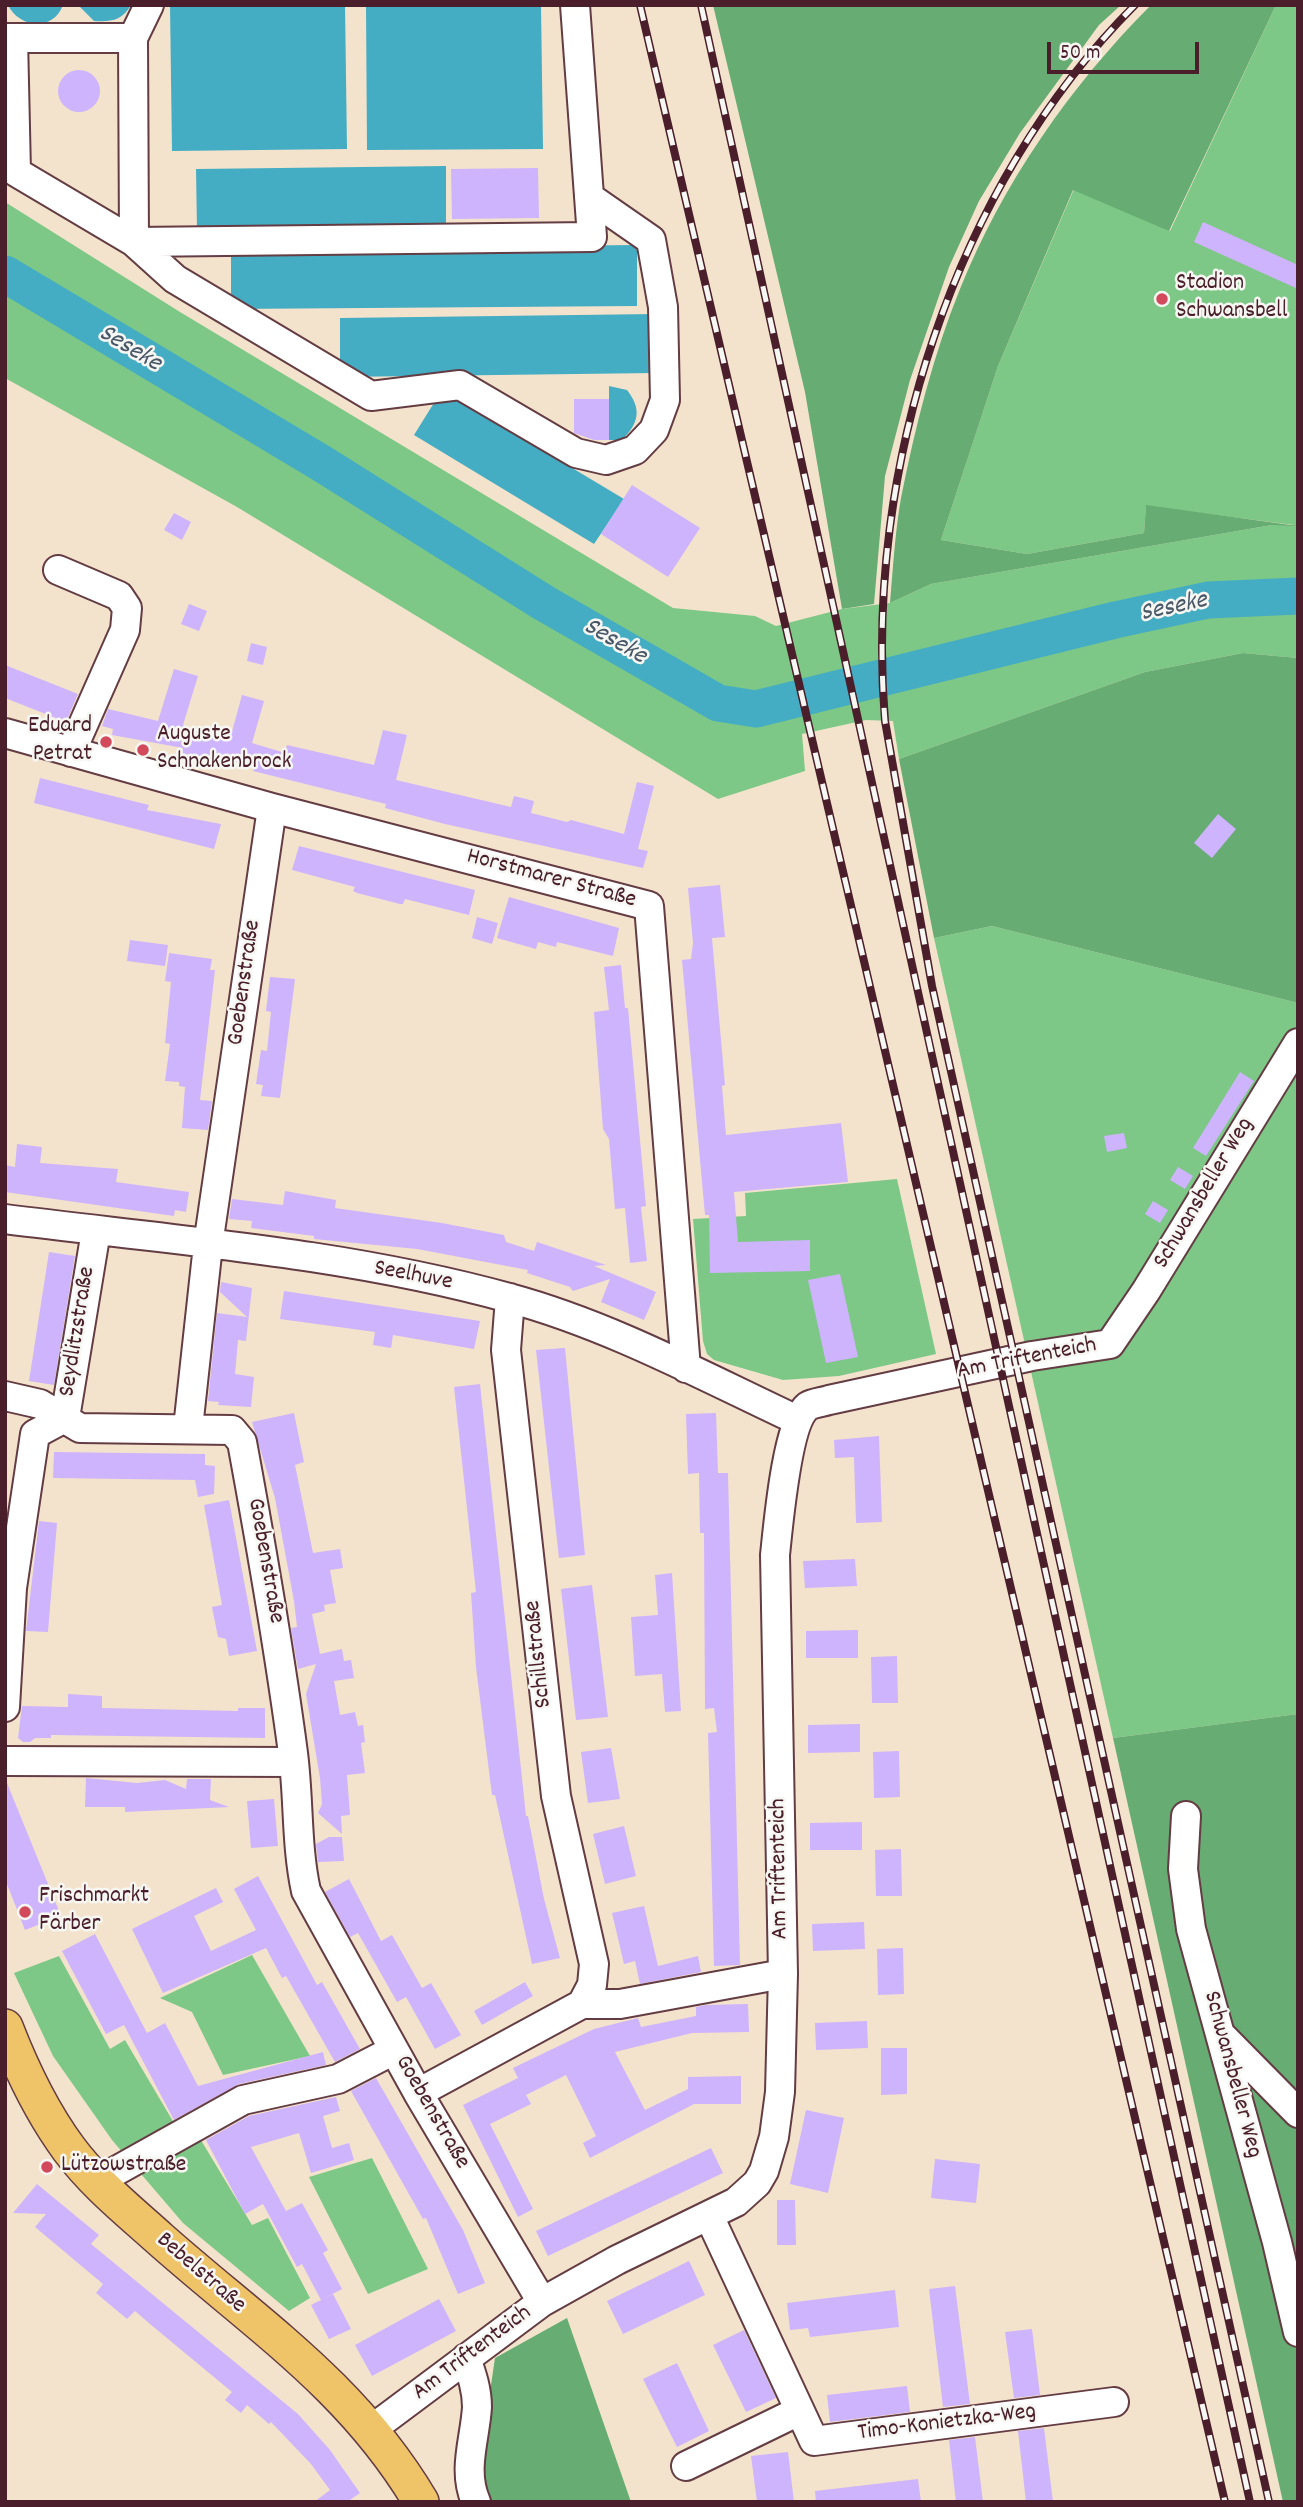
<!DOCTYPE html>
<html>
<head>
<meta charset="utf-8">
<style>
	body { margin:0 }
	#map { position:relative; width:1303px; height:2507px; overflow:hidden; background:#f4e3cc; font-family:Dekko,sans-serif }
	canvas { display:block }
	.frame { position:absolute; inset:0; border:7px solid #4a1f2b; pointer-events:none }
	.scale { position:absolute; left:1047px; top:42px; width:152px; height:32px; box-sizing:border-box; border:4px solid #4a1f2b; border-top:0; padding-left:9px; font-size:21px; line-height:24px; white-space:nowrap; color:#4a1f2b; -webkit-text-stroke:5px #f6f6f2; paint-order:stroke }
</style>
</head>
<body>
<div id="map">
<canvas width="1303" height="2507"></canvas>
<div class="frame"></div>
<div class="scale">50 m</div>
</div>
<script>
const context = document.querySelector('canvas').getContext('2d');
context.lineJoin = 'round';
function paint(path, color) {
  context.fillStyle = color;
  context.fill(path, 'evenodd');
}
function strokePath(path, color, width, dash) {
  context.strokeStyle = color;
  context.lineWidth = width;
  context.lineCap = dash ? 'butt' : 'round';
  context.setLineDash(dash || []);
  context.stroke(path);
}
function drawText(font, color, halo, rows, align = 'center') {
  context.font = font + ' Dekko,sans-serif';
  context.lineWidth = 5;
  context.setLineDash([]);
  context.textBaseline = 'middle';
  context.strokeStyle = halo;
  context.fillStyle = color;
  for (const [text, x, y, turn = 0] of rows) {
    context.save();
    context.translate(x, y);
    context.rotate((+turn || 0) * Math.PI / 180);
    context.textAlign = isNaN(turn) ? turn : align;
    if (halo) context.strokeText(text, 0, 0);
    context.fillText(text, 0, 0);
    context.restore();
  }
}
const green = new Path2D(`
	M1276,5h22v653l-55,-5 -98,19 -246,87 -6,-38 -27,-1 -64,14 3,37 -87,28 -481,-292 -232,-129v-176l175,110 493,296 82,8 21,10 66,-17 48,-6 41,-19 341,-59h22l-148,-19 -2,27 -117,21 -86,-14 57,-174 76,-177 96,42z
	M992,926l306,77v711l-185,24 -179,-800z
	M897,1179l39,175 -97,22 -56,4 -69,-20 -7,-6 -4,-13 -10,-122 53,-3 -1,-23z
	M252,1955l58,101 -87,19 -31,-63 -32,-14z
	M59,1956l51,93 15,-9 59,100 12,-8 56,93 16,-7 42,80 -21,13 -106,-88 -71,-83 -59,-84 -39,-83z
	M372,2158l56,111 -60,25 -59,-117z`);
const forest = new Path2D(`
	M713,5h408l-22,20 -79,108 -41,68 -30,66 -39,113 -25,96 -11,128 -32,5 -37,-217z
	M1151,5h125l-107,226 -96,-41 -75,176 -57,174 86,14 117,-21 2,-28 152,21 -26,-1 -341,59 -41,19c3,-34 5,-71 11,-105 14,-70 32,-143 59,-209 42,-105 111,-204 191,-284z
	M1243,653l55,5v345l-306,-77 -58,12 -35,-179 246,-87z
	M1298,1714v788h-15l-170,-764z
	M567,2318l64,184h-145l-9,-23 18,-121z`);
const water = new Path2D(`
	M8,5h55c-10,27 -44,23 -55,0z
	M78,5h53c-9,16 -21,17 -37,16z
	M170,5h175l2,144 -175,2z
	M366,5h175l2,144 -176,1z
	M446,166v61l-249,3 -1,-61z
	M637,245v61l-406,3v-60z
	M655,314v59l-315,4v-59z
	M609,386l18,4c15,19 12,33 -5,50h-13z
	M442,390l182,109 -30,45 -180,-109z`);
const river = new Path2D(`
	M5,274l316,189 223,140 174,100 38,6 359,-89 93,-20 90,-4`);
const building = new Path2D(`
	M58 91a21 21 0 1 1 42 0a21 21 0 1 1-42 0Z
	M538,168l1,50 -87,1 -1,-50z
	M1203,222l95,43v24l-104,-47z
	M574,399h35v41h-15l-20,-7z
	M632,485l68,43 -32,49 -67,-43z
	M174,513l17,9 -9,18 -18,-10z
	M189,604l18,7 -8,20 -18,-7z
	M251,643l16,4 -4,18 -16,-4z
	M5,665l73,29 -12,28 -61,-24z
	M174,669l24,7 -15,49 7,4 40,10 12,-44 22,6 -12,42 33,10 2,-8 87,20 9,-35 24,5 -11,45 115,27 3,-11 20,5 -3,12 36,9 4,-2 53,14 13,-52 17,4 -16,63 10,2 -5,17 -198,-44 -60,-16 1,-4 -133,-33 1,-5 -37,-9 -2,5 -33,-9 1,-5 -71,-13 1,-6 -11,-3 6,-17 50,12z
	M40,778l109,27 -2,5 74,14 -7,25 -180,-46z
	M1218,814l18,15 -24,29 -18,-15z
	M299,846l176,44 -6,25 -64,-16 -2,5h-3l-43,-11 -4,-2 2,-4 -63,-17z
	M720,885l5,52 -13,1 13,147 -3,1 4,49 115,-12 7,59 -114,10 4,50 72,-2v31l-100,2 -1,-58h-4l-23,-255 9,-1 2,-16 -5,-55z
	M509,897l110,31 -6,28 -56,-14 -1,5 -18,-5 -2,7 -39,-11z
	M477,917l21,6 -6,21 -20,-6z
	M130,940l38,5 -3,21 -38,-5z
	M169,953l43,6 -2,11h5l-15,130 12,1 -4,29 -26,-2 3,-41 -6,-1v-4l-14,-1 5,-37 -5,-1 6,-61 -6,-1z
	M621,965l4,43h3l18,198 -5,1 6,54 -17,2 -5,-55 -10,1 -6,-70 -6,-10 -9,-117 15,-2 -5,-43z
	M270,977l25,2 -15,119 -19,-2 2,-11 -7,-1 5,-34 6,1 4,-39 -5,-1z
	M1240,1072l14,9 -48,75 -13,-8z
	M1124,1133l3,15 -20,4 -3,-16z
	M17,1144l25,3 -2,16 78,6 -2,13 73,10 -3,20 -11,-2 -1,6 -169,-24v-27l10,2z
	M1178,1167l15,9 -8,13 -15,-9z
	M285,1191l51,9 -1,8 107,15 62,12 2,7 28,9 3,-9 69,23 -12,1 62,26 -12,28 -43,-18 9,-23 -37,12 -3,-4 -43,-14 1,-3 -111,-21 -103,-10v-3l-63,-8 1,-7 -23,-2 3,-20 51,6z
	M1153,1201l15,9 -8,13 -15,-9z
	M49,1252l26,4 -21,129 -25,-4z
	M840,1274l18,83 -32,6 -18,-83z
	M221,1282l31,6 -6,53 -8,-1 -3,34 19,3 -3,30 -33,-2 1,-3 -11,-1 9,-88 30,4 -27,-25z
	M284,1291l196,30 -6,28 -81,-14 -2,13 -18,-3 2,-13 -95,-13z
	M565,1348l20,207 -26,3 -23,-208z
	M480,1384l46,432h2l16,83 16,59 -28,6 -37,-169h-3l-16,-128 -5,-74 5,-1 -22,-205z
	M294,1413l10,49 -9,3 18,88 27,-4 3,19 -13,2 6,33 -12,2 1,6 -13,3 8,40 22,-5 2,12 7,-1 3,18 -20,3 6,34 15,-3 3,14 5,-1 2,17 -4,1 4,30 -18,2 3,40 -9,1 1,18 -24,-21 4,-9 -2,-26 -14,-84 10,-30 -18,5 -7,-41 6,-1 -3,-26 -19,-103 -23,-76z
	M716,1413l2,60h10l12,492 -26,1 -6,-233 9,-1 -3,-24 -9,1 -1,-176h-4l-1,-60 -11,1 -2,-60z
	M879,1436l3,86 -26,1 -2,-66 -19,1 -1,-18z
	M54,1452l151,2v11l10,1 -1,28 -16,3 -3,-17 -142,-2z
	M229,1500l28,151 -28,5 -3,-17 -8,-2 -6,-30 10,-2 -18,-100z
	M39,1521l18,2 -9,109 -22,-1z
	M855,1559l2,27 -52,2 -2,-27z
	M672,1573l9,138 -16,1 -3,-38 -27,2 -4,-59 27,-2 -3,-40z
	M592,1585l16,132 -32,3 -15,-131z
	M858,1630v28h-52v-27z
	M897,1656l1,47h-26l-1,-46z
	M68,1694l34,2v12l136,3v-3h27v30l-214,-3v3h-16l-5,4h-7l-5,-4 4,-32 46,1z
	M860,1724v28l-52,1v-28z
	M611,1748l9,51 -32,4 -7,-51z
	M899,1751l1,46 -26,1 -1,-46z
	M5,1778l56,138 -36,14 -20,-51z
	M86,1778l51,5 28,-3 21,9 1,-10h24l-1,21 19,7 -104,5v-5h-40z
	M274,1799l4,47 -27,2 -4,-47z
	M862,1822v28h-52v-27z
	M624,1826l12,50 -31,8 -12,-50z
	M329,1837h13l2,24 -26,1 -2,-18z
	M901,1849l1,47h-26l-1,-46z
	M258,1876l59,109 5,-3 38,67 -25,13 -49,-86 -4,2 -16,-30 -103,45 -31,-64 84,-41 7,14 -29,14 17,35 45,-21 -22,-41z
	M349,1879l32,62 11,-6 30,53 9,-5 30,52 -26,14 -29,-52 -9,5 -39,-69 -8,4 -25,-45z
	M644,1906l14,60 40,-10 3,16 -61,12 -5,-23 -11,3 -12,-51z
	M864,1922l1,27 -52,2 -1,-27z
	M95,1934l52,99 18,-10 33,63 125,-34 3,13 -87,19 -65,36 -50,-95 -18,9 -44,-83z
	M903,1948l1,46 -26,1 -1,-46z
	M525,1982l8,14 -51,29 -8,-14z
	M748,2004l1,28 -57,1 -77,19 30,58 43,-21v-12l53,-1v28h-47l-104,54 -7,-15 13,-7 -30,-61 -40,20 5,9 -41,20 43,85 -15,8 -55,-112 55,-27 -5,-10 81,-39 44,-11 3,9 55,-11v-9l10,-2z
	M867,2021l1,27 -52,2 -1,-27z
	M881,2048h26v46l-26,1z
	M376,2078l87,152 22,53 -27,11 -32,-76 -3,1 -72,-128z
	M336,2097l4,14 -17,5 9,32 17,-5 5,17 -43,13 -12,-40 -48,14 35,64 16,-8 26,47 -5,3 19,36 -21,11 -19,-36 -5,3 -34,-63 -18,10 -39,-74 43,-24z
	M806,2110l38,8 -16,75 -38,-9z
	M711,2148l12,25 -175,83 -12,-25z
	M935,2159l45,5 -4,39 -45,-5z
	M37,2184l62,51 -8,9 207,170 32,36 30,43 -13,9h-33l16,-12 -19,-26 -40,-42 -2,2 -22,-19 -6,8 -16,-13 7,-8 -82,-68 -15,-13 -8,8 -31,-26 7,-9 -68,-57 11,-13 -33,-1z
	M777,2200h18l1,45h-19z
	M689,2261l16,34 -82,39 -16,-33z
	M955,2286l15,118 -27,3 -14,-118z
	M895,2290l4,37 -89,10 -2,-9 -18,2 -3,-27z
	M333,2294l18,35 -22,10 -18,-34z
	M439,2299l17,32 -84,45 -17,-31z
	M1032,2329l8,66 -26,3 -9,-66z
	M744,2330l32,68 -30,14 -33,-67z
	M677,2363l32,68 -32,16 -34,-68z
	M907,2386l3,26 -80,10 -3,-27z
	M1044,2428l9,74h-27l-8,-71z
	M975,2437l8,65h-27l-7,-62z
	M788,2452l6,50h-37l-6,-46z
	M918,2479l3,23h-105l-1,-11z`);
const minor = new Path2D(`
	M149,5l-16,33 1,204 458,-5 -17,-232
	M5,38h128
	M13,38l3,134 118,70 41,37 196,117 89,-11 116,68 30,7 29,-10 19,-20 11,-30 -2,-93 -12,-67 -62,-43
	M58,570l61,26 8,12 -2,22 -54,122
	M5,733l267,75 377,98 37,462
	M5,1219c167,21 342,34 504,79 100,27 194,78 288,122
	M5,1396l35,8 40,24 152,2 10,12c19,103 37,206 51,311 6,46 3,92 13,138l112,202 124,209
	M188,1428l20,-183 64,-437
	M5,1707l7,-119 23,-154 30,-16 31,-187
	M5,1761l289,1
	M1186,1816l-3,53 8,60 86,313 21,90
	M582,2004h38l163,-30
	M1223,2037l75,76
	M418,2093l164,-89 10,-19 2,-21 -38,-168 -50,-446 4,-52
	M98,2181l145,-81 95,-21 56,-29
	M709,2216l105,225 300,-39
	M466,2358c6,17 11,32 11,49 -2,33 -15,63 -1,95
	M372,2429l170,-127 75,-42 119,-58 21,-19 7,-12 10,-34 6,-45 3,-118 -8,-419c3,-28 12,-133 33,-149 5,-3 15,-4 21,-6l203,-44 78,-12 36,-53 152,-248
	M686,2466l113,-55`);
const major = new Path2D(`
	M5,2027c17,44 36,84 64,122 25,34 60,62 91,90 97,86 193,148 261,263`);
const rail = new Path2D(`
	M640,5l585,2497
	M701,5l549,2497
	M1135,5c-181,181 -271,464 -250,716l47,265 337,1516`);
const markers = [
	[1162,299,7,"#d1495b"],
	[106,742,7,"#d1495b"],
	[143,750,7,"#d1495b"],
	[25,1912,7,"#d1495b"],
	[47,2167,7,"#d1495b"]
];
const poiNames = [
	["Stadion",1176,285],
	["Schwansbell",1176,313],
	["Eduard",92,728,"right"],
	["Petrat",92,756,"right"],
	["Auguste",157,736],
	["Schnakenbrock",157,764],
	["Frischmarkt",39,1898],
	["Färber",39,1926],
	["Lützowstraße",61,2167]
];
const streetNames = [
	["Horstmarer Straße",551,880,15],
	["Goebenstraße",246,983,-82],
	["Schwansbeller Weg",1205,1194,-59],
	["Seelhuve",413,1277,11],
	["Seydlitzstraße",79,1332,-81],
	["Am Triftenteich",1027,1360,-11],
	["Goebenstraße",264,1561,80],
	["Schillstraße",540,1654,-96],
	["Am Triftenteich",781,1869,-91],
	["Schwansbeller Weg",1231,2075,75],
	["Goebenstraße",431,2113,60],
	["Bebelstraße",200,2274,41],
	["Am Triftenteich",473,2354,-37],
	["Timo-Konietzka-Weg",947,2424,-7]
];
const waterNames = [
	["Seseke",129,350,31],
	["Seseke",1174,609,-12],
	["Seseke",614,643,30]
];
paint(green, '#7dc886');
paint(forest, '#66ac73');
paint(water, '#44adc3');
strokePath(river, '#44adc3', 37);
paint(building, '#ceb3fd');
strokePath(minor, '#643c43', 32);
strokePath(major, '#643c43', 38);
strokePath(minor, '#fff', 28);
strokePath(major, '#efc469', 35);
strokePath(rail, '#4a1f2b', 8);
strokePath(rail, '#f6f6f2', 5, [16]);
for (const [x, y, r, color] of markers) {
  const dot = new Path2D();
  dot.arc(x, y, r, 0, 2 * Math.PI);
  context.fillStyle = color;
  context.fill(dot);
  strokePath(dot, '#f6f6f2', 2.5);
}
drawText('24px', '#4a1f2b', '#f6f6f2', poiNames, 'left');
drawText('24px', '#4a1f2b', '#f6f6f2', streetNames);
drawText('italic 26px', '#485868', '#f6f6f2', waterNames);
</script>
</body>
</html>
